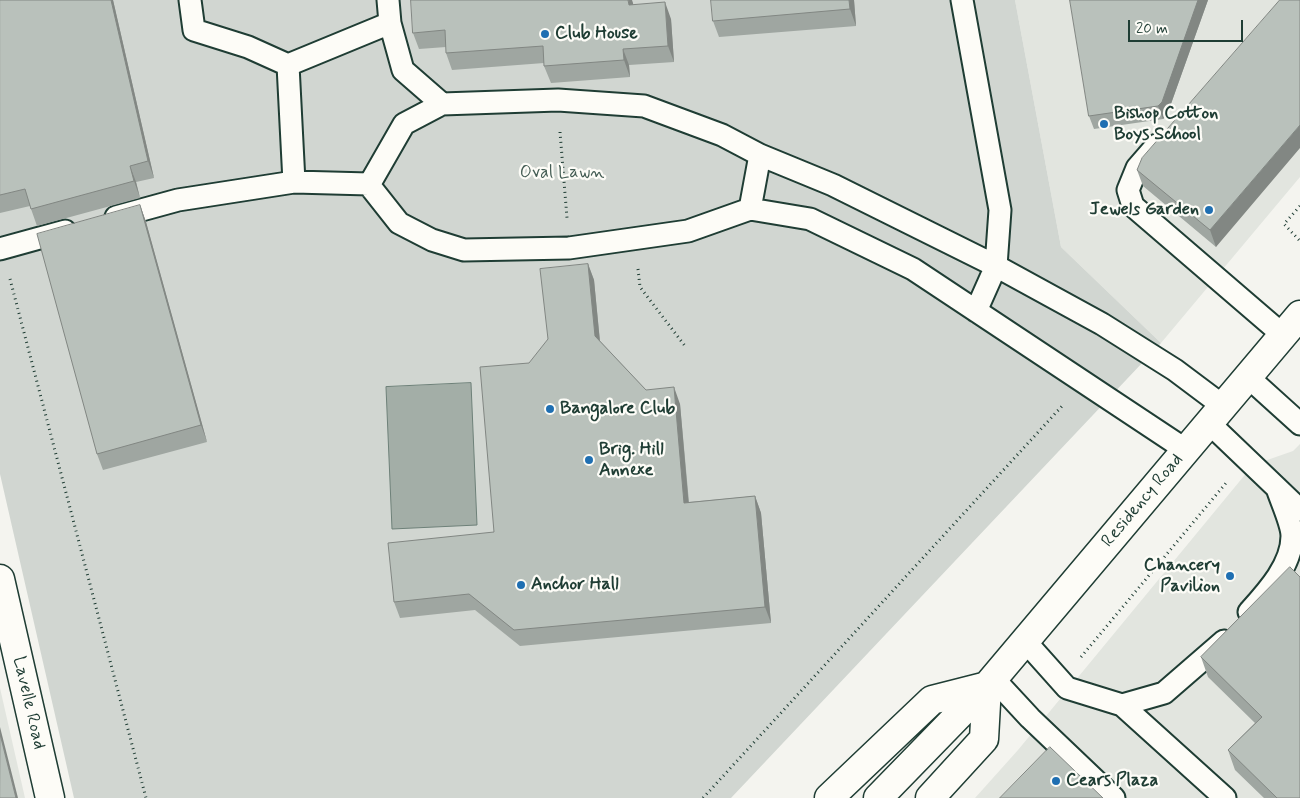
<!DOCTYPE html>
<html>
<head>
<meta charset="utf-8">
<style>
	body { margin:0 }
	#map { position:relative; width:1300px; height:798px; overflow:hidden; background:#f4f4ef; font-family:Mynerve,sans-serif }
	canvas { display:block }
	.scale { position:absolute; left:1128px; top:20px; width:115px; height:22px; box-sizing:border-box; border:2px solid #1f3d34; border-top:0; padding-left:6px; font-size:15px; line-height:18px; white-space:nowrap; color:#1f3d34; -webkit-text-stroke:4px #fdfcf7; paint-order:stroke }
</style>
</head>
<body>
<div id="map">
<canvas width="1300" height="798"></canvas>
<div class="scale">20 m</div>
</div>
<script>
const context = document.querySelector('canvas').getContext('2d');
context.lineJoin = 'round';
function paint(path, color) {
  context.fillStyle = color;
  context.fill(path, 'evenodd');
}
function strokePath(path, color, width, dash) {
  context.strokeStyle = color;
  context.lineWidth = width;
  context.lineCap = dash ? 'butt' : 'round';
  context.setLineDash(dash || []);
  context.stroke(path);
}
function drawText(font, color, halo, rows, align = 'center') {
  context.font = font + ' Mynerve,sans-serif';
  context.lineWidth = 4.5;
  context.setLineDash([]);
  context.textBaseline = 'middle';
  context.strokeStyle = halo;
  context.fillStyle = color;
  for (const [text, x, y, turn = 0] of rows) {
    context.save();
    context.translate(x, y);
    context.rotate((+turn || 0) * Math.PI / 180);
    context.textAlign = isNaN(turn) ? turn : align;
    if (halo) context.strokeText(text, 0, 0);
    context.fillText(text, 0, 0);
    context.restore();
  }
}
const built = new Path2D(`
	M1015,0h285v177l-139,166 -100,-96z
	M1300,444v354h-325l43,-48 235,-285 40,-14z
	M0,688l25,110h-25z`);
const green = new Path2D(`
	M0,0h1015l46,247 100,96 -430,455h-657l-74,-324z`);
const water = new Path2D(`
	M471,383l6,142 -85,4 -6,-142z`);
const path = new Path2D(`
	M560,132l7,86
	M1300,206l-16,18 16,17
	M638,269l2,18 45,59
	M10,279l136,519
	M1081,657l145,-174
	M703,798l360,-393`);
const lane = new Path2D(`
	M190,0l4,30 54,17 40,18 6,117
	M388,0l2,23 13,47 39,34
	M962,0l38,210 -4,56 -20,45
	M288,65l102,-42
	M1157,145l-20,23 -9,22 5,16 150,129
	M750,209l10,-54
	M116,217l62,-17 116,-18 75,2
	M0,249l65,-18
	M1248,377l52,47
	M1209,423l91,87
	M1186,450l-273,-181 -103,-50 -60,-10 -62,22 -119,17 -105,2 -32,-10 -33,-17 -30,-38 35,-61 38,-20 116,-4 86,6 78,29 38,20 73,30 163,81 106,58 73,46 48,36
	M1249,612c18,-20 43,-47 43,-76 0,-12 -11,-35 -15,-48
	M1025,641l42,47 55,17 103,93
	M992,677l38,41 84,80
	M1122,705l42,-12 60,-52`);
const secondary = new Path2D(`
	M0,579l50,219`);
const primary = new Path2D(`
	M829,798l103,-98 55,-14
	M878,798l109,-112 313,-371
	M930,798l54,-59 3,-53`);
const wall = new Path2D(`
	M0,0h113l41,178 -18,4 4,16 -103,28 -7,-20 -30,7z
	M854,0l2,26 -137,11 -6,-16z
	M1070,0h138l-41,115 -4,4 -69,10 -5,-13z
	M1280,0l-64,247 -73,-61 -6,-16z
	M633,3v2l38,14 3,43 -45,3 1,12 -79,6 -7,-17v-3l-92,7 -6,-17v-6l-27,2 -6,-16z
	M140,205l6,17 61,220 -104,28 -6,-16z
	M588,264l6,16 6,61 46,49 34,14 9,98 66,-6 6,17 10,110 -251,23 -45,-36 -75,8 -6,-16 100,-70 54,-193z
	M1290,567l10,231h-36l-29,-28 -7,-20 27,-27 -47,-46 -7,-20z`);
const shadedWall = new Path2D(`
	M111,0h2l41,178 -6,-17z
	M628,0h4l1,3 2,19 -6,-17z
	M849,0h5l2,26 -6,-17z
	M1198,0h10l-41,115 -4,4 -5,-13z
	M665,2l6,17 3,43 -6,-16z
	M623,49l6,16 1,12 -6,-17z
	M1300,125v23l-84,99 -6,-17z
	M130,166l6,16 4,16 -6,-17z
	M140,205l6,17 61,220 -6,-17z
	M588,264l6,16 7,73 -6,-17z
	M674,387l6,17 10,115 -6,-16z
	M755,496l6,17 10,110 -6,-16z
	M0,727l18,71h-2l-16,-64z`);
const building = new Path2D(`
	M0,0h111l37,161 -18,5 4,15 -103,28 -6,-20 -25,6z
	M411,0h217l1,5 36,-3 3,44 -45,3 1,11 -80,6 -1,-20 -97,7 -1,-23 -32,3z
	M711,0h138l1,9 -137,12z
	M1070,0h128l-36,102 -4,4 -69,10z
	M1280,0h20v125l-90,105 -73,-60 5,-12z
	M140,205l61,220 -104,29 -60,-220z
	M588,264l7,72 51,54 28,-3 10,116 71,-7 10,111 -251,23 -45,-36 -75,8 -6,-59 106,-11 -14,-165 49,-4 19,-24 -8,-70z
	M1290,567l10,10v221h-23l-49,-48 34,-33 -61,-60z
	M0,734l16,64h-16z
	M1050,747l53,51h-103z`);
const markers = [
	[545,34,5,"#1f6fb2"],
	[1104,124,5,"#1f6fb2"],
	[1209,210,5,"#1f6fb2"],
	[550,409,5,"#1f6fb2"],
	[589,460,5,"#1f6fb2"],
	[1230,576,5,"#1f6fb2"],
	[521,585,5,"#1f6fb2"],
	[1056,781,5,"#1f6fb2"]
];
const poiNames = [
	["Club House",555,34],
	["Bishop Cotton",1114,114],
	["Boys School",1114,135],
	["Jewels Garden",1199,210,"right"],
	["Bangalore Club",560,409],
	["Brig. Hill",599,450],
	["Annexe",599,471],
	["Chancery",1220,566,"right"],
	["Pavilion",1220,587,"right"],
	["Anchor Hall",531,585],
	["Cears Plaza",1066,781]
];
const parkNames = [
	["Oval Lawn",562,173]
];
const streetNames = [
	["Residency Road",1143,501,-50],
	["Lavelle Road",28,703,77]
];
paint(built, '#e2e5df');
paint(green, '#d1d6d1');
paint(water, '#a3aea7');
strokePath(water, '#6e8179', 1);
strokePath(lane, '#1f3d34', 25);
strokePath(secondary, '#1f3d34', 31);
strokePath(primary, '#1f3d34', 31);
strokePath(path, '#1f3d34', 3, [1, 4]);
strokePath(lane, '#fdfcf7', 21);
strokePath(secondary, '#fdfcf7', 28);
strokePath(primary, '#fdfcf7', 28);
paint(wall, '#9fa6a1');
paint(shadedWall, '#828783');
paint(building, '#b9c1bb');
strokePath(building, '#828783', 1);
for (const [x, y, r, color] of markers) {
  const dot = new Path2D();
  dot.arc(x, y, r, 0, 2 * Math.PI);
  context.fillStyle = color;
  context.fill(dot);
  strokePath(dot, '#fdfcf7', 2);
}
drawText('bold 18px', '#1f3d34', '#fdfcf7', poiNames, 'left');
drawText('18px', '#435c53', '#fdfcf7', parkNames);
drawText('18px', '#1f3d34', '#fdfcf7', streetNames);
</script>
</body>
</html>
